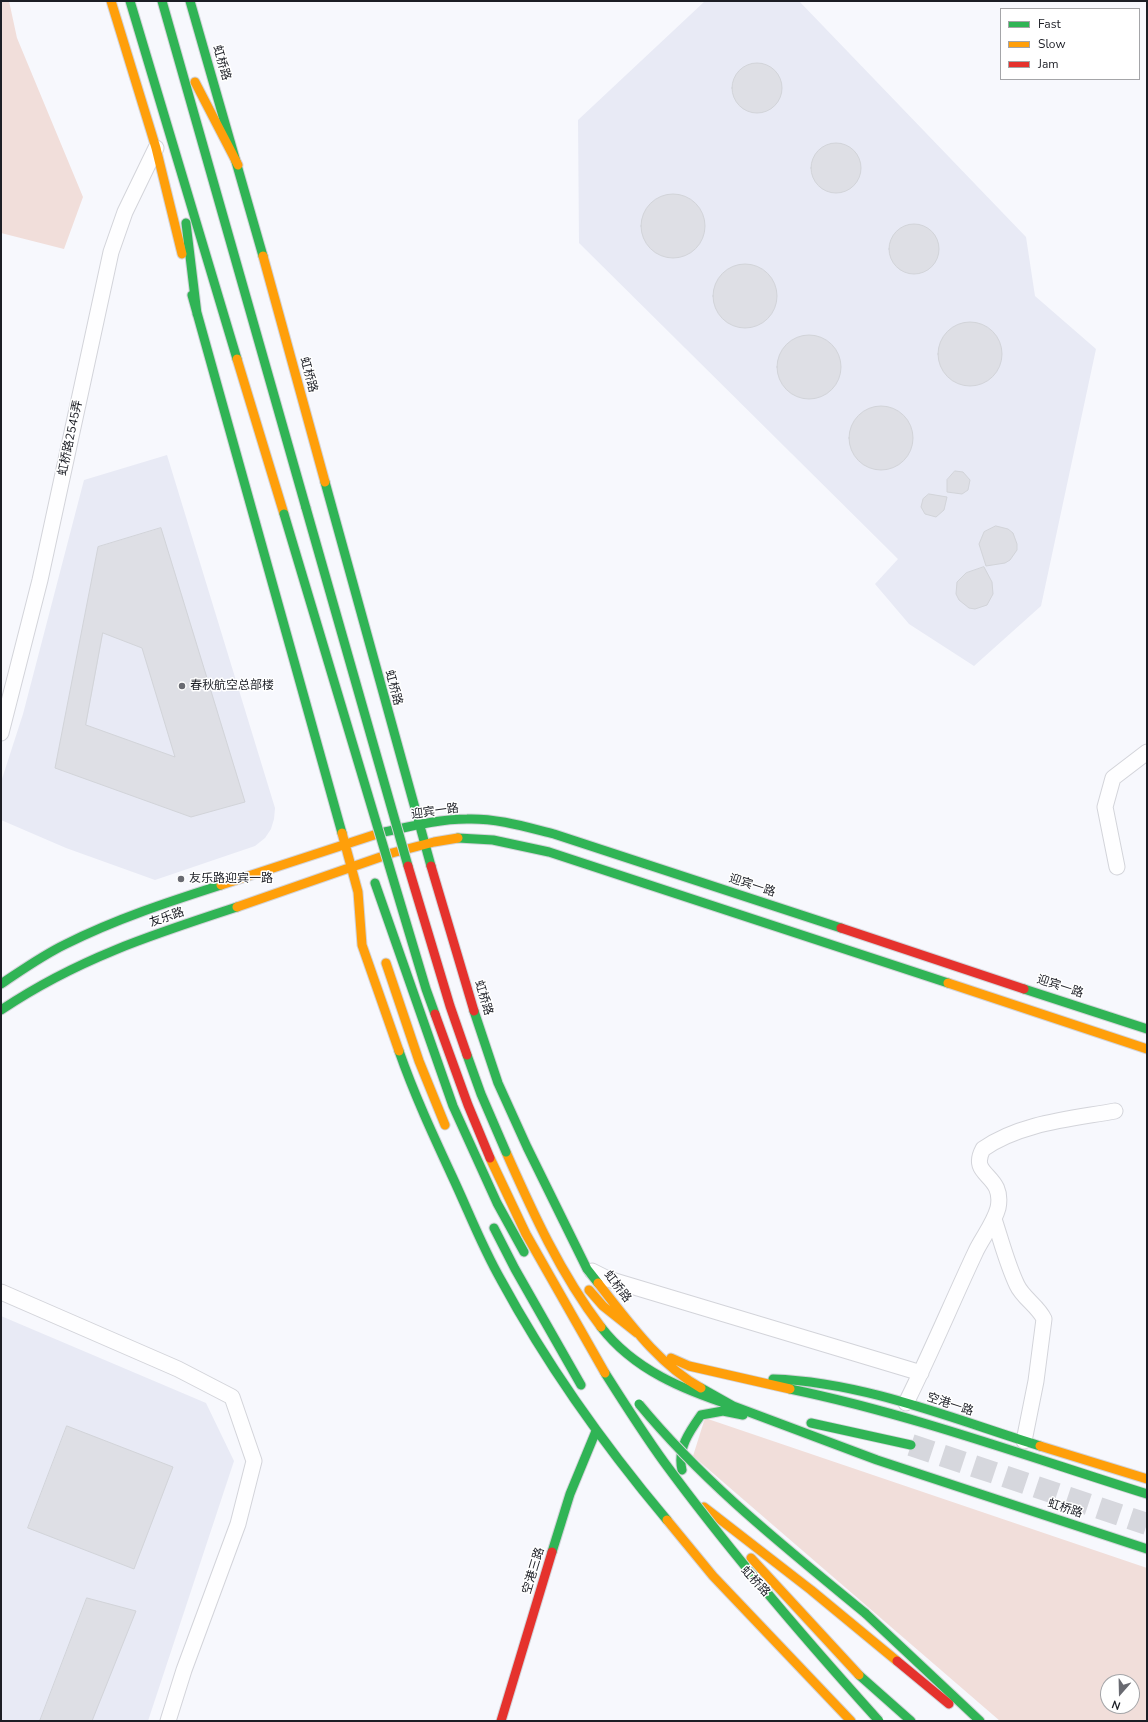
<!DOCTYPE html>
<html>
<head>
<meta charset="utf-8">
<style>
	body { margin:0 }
	#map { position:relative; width:1148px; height:1722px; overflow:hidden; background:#f7f8fd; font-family:"Nunito Sans",sans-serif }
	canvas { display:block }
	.frame { position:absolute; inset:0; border:2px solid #1c1e25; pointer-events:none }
	.legend { position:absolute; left:1000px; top:8px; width:140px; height:72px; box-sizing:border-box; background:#fff; border:1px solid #a4a5a8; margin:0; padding:5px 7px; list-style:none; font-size:12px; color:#1c1e25 }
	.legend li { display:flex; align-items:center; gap:8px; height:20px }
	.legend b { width:20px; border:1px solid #a4a5a8 }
	.north { position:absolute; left:1100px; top:1674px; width:40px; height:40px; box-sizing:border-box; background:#fff; border:1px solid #a4a5a8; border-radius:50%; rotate:200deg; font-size:11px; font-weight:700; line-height:16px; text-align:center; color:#1c1e25 }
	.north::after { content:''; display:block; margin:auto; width:14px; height:18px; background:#696a71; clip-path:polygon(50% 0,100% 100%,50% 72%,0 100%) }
</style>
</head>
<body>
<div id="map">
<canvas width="1148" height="1722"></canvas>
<div class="frame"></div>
<ul class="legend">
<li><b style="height:5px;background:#30b455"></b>Fast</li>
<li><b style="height:5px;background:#ff9f0a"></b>Slow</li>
<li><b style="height:5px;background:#e5322d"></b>Jam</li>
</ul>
<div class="north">N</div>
</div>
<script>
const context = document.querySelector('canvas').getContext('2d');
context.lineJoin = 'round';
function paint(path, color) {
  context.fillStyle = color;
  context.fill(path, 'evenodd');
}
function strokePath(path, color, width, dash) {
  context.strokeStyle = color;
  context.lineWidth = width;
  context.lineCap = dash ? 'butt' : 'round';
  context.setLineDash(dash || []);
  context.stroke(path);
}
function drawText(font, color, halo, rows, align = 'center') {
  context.font = font + ' "Nunito Sans","Noto Sans SC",sans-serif';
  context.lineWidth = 3;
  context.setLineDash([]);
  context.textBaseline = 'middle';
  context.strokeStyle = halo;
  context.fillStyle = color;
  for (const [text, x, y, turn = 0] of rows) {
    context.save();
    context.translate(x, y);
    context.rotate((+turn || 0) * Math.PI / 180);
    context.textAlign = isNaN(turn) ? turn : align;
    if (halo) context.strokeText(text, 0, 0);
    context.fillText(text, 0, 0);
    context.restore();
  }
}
const built = new Path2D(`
	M705,1h94l227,236 9,59 61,53 -55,257 -67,60 -65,-42 -34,-40 23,-25 -319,-316 -1,-123z
	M167,455l108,353 -1,11 -3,10 -6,9 -10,8 -100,34 -89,-32 -65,-28v-38l22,-68 61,-234z
	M1,1316l205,87 28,58 -86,260h-147z`);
const green = new Path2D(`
	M1,1h8l8,37 66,159 -19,52 -63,-16z
	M705,1418l442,150v153h-147l-307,-265zM1108,1682h24v24h-24z`);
const building = new Path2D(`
	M732 88a25 25 0 1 1 50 0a25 25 0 1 1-50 0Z
	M811 168a25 25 0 1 1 50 0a25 25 0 1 1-50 0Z
	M641 226a32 32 0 1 1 64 0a32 32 0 1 1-64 0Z
	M889 249a25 25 0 1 1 50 0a25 25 0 1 1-50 0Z
	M713 296a32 32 0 1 1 64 0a32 32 0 1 1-64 0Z
	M938 354a32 32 0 1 1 64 0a32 32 0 1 1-64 0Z
	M777 367a32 32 0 1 1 64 0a32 32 0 1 1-64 0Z
	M849 438a32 32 0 1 1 64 0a32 32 0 1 1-64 0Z
	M955,471l8,1 7,8 -2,10 -6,4 -15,-2v-12z
	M929,494l18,3 -3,13 -8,7 -11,-3 -4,-7 2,-8z
	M996,526l12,3 5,4 4,11v6l-7,10 -5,3 -19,3 -7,-22 5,-12z
	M161,528l84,274 -54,15 -136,-49 43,-221zM103,633l39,15 33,109 -89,-32z
	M984,567l8,15 1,12 -6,11 -12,4 -6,-1 -10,-8 -3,-6 1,-12 9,-9z
	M67,1426l106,41 -39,102 -106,-41z
	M87,1598l49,13 -44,110h-52z`);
const primaryTunnel = new Path2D(`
	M911,1445l236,79`);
const street = new Path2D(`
	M1,733l39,-153 71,-328 14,-40 31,-64
	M1117,867l-12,-60 8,-29 34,-26
	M994,1219c7,21 13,45 23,66 6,13 21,21 27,34l-8,62 -12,60
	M592,1271l16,8 313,94
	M1,1292l177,77 54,28 22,64 -16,63 -54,146 -16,51
	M906,1403c25,-50 46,-101 70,-152 7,-14 18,-28 22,-43 7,-35 -30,-31 -15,-59 37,-26 88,-30 132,-38`);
const fast = new Path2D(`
	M130,1l107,358
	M162,1l144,507
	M190,1l73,255
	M186,223l11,91
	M192,295l150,538
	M325,482l106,384
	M380,833c28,-6 58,-14 87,-14 30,-1 59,8 87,15l287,94
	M458,838l35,2 56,12 399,131
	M375,883l78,223 44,97 27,49
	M1,984c21,-14 42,-29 65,-40 50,-25 102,-42 155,-59
	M1024,989l123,40
	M1,1010c76,-51 150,-75 236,-103
	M474,1011l24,72 29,64 60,122 11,14
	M399,1051c15,43 34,84 53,125 16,34 30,71 49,104 46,85 103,165 166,240
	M494,1228l21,41 66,116
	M601,1327c33,43 83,63 132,79
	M773,1379c91,3 180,40 267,67
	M701,1388l32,18 144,54 270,89
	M790,1389c121,25 239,68 357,105
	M811,1423l100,22
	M682,1470c-5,-21 7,-38 19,-55l22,-4 20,4
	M552,1552l18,-58 26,-63
	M865,1613l115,108
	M859,1675l52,46`);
const slow = new Path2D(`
	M111,1l45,147 26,106
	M195,82l43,83
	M263,256l62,226
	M237,359l47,155
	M342,833l16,59 4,53 37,106
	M221,885l159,-52
	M237,907l155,-54 42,-11 24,-4
	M386,963l33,98 26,64
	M948,983l199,66
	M506,1152c27,61 54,121 95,175
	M598,1283c30,38 60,81 103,105
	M589,1290l14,16 34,27
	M671,1358l18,8 101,23
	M1040,1446l107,33
	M704,1507l107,83 86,71
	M667,1520l46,56 138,145
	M751,1558l108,117`);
const jam = new Path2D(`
	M431,866l43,145
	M841,928l183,61
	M897,1661l52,43
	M501,1721l51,-169`);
const fastBridge = new Path2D(`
	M306,508l102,358
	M284,514l142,475 9,25
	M467,1055l14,39 25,58
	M605,1373c19,30 38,60 59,89 66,90 140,176 215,259
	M639,1404c66,80 146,143 226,209`);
const slowBridge = new Path2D(`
	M490,1158l36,76 79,139`);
const jamBridge = new Path2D(`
	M408,866l42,140 17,49
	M435,1014l33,91 22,53`);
const markers = [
	[182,686,4,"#696a71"],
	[181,879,4,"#696a71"]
];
const streetNames = [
	["虹桥路",221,63,74],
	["虹桥路",308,375,75],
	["虹桥路2545弄",71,438,-78],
	["虹桥路",393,688,75],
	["迎宾一路",435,812,-8],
	["迎宾一路",752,886,18],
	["友乐路",167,918,-19],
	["迎宾一路",1060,987,18],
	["虹桥路",483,998,73],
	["虹桥路",617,1287,52],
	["空港一路",950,1405,18],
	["虹桥路",1065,1509,18],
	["空港三路",534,1571,-73],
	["虹桥路",755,1582,47]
];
const poiNames = [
	["春秋航空总部楼",190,686],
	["友乐路迎宾一路",189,879]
];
paint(built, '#e8eaf5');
paint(green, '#f1deda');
paint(building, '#dedfe5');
strokePath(building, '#d2d4d9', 1);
strokePath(primaryTunnel, '#d6d7dd', 22, [22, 11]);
strokePath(street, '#d3d4da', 17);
strokePath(fast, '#d3d4da', 11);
strokePath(slow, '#d3d4da', 11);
strokePath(jam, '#d3d4da', 11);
strokePath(street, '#fefeff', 15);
strokePath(fast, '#30b455', 9);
strokePath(slow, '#ff9f0a', 9);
strokePath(jam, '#e5322d', 9);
strokePath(fastBridge, '#d3d4d7', 11, []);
strokePath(slowBridge, '#d3d4d7', 11, []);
strokePath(jamBridge, '#d3d4d7', 11, []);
strokePath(fastBridge, '#30b455', 9);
strokePath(slowBridge, '#ff9f0a', 9);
strokePath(jamBridge, '#e5322d', 9);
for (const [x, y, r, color] of markers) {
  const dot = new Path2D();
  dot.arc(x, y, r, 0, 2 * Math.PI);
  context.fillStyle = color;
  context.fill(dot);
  strokePath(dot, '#fff', 1.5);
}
drawText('12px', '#1c1e25', '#fff', streetNames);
drawText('12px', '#1c1e25', '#fff', poiNames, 'left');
</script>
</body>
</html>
